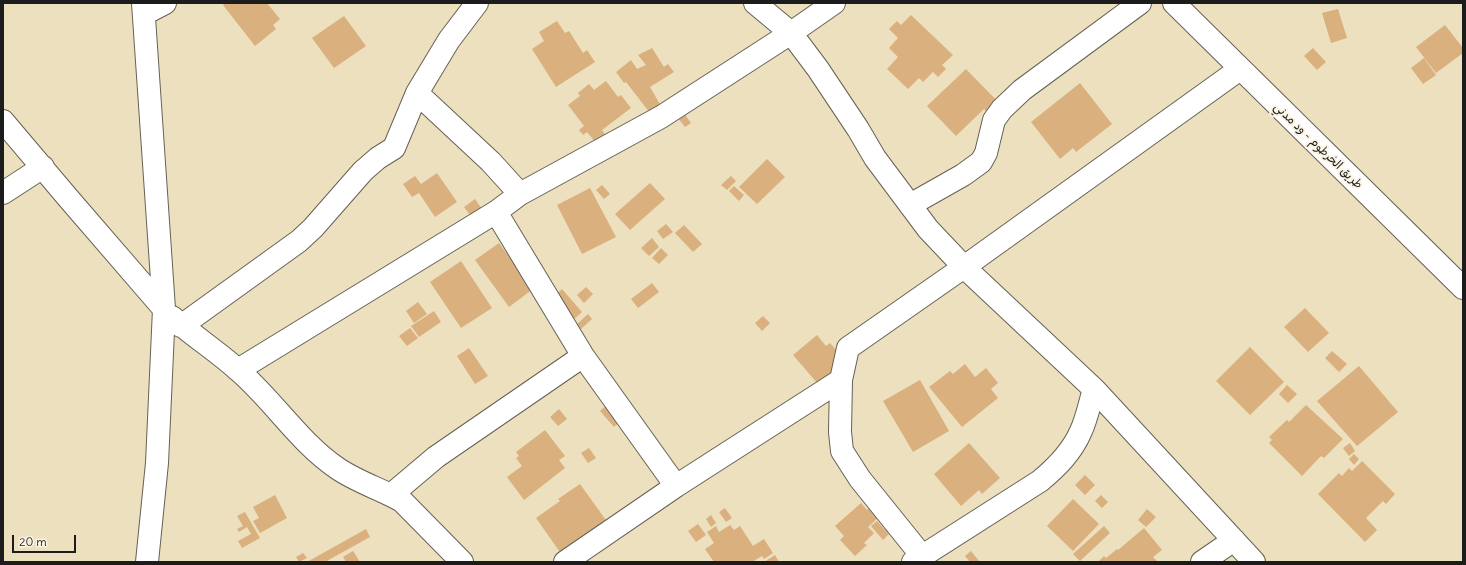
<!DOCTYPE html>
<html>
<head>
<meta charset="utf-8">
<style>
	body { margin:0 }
	#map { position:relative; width:1466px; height:565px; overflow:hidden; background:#ece0bf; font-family:Delius,sans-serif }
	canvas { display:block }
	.frame { position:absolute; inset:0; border:4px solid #1c1c1c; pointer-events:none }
	.scale { position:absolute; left:12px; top:535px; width:64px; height:18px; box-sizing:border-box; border:2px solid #1c1c1c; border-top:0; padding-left:5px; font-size:12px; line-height:14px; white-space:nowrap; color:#1c1c1c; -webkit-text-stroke:3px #fcf5e5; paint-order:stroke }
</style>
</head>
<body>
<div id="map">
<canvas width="1466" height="565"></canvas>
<div class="frame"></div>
<div class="scale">20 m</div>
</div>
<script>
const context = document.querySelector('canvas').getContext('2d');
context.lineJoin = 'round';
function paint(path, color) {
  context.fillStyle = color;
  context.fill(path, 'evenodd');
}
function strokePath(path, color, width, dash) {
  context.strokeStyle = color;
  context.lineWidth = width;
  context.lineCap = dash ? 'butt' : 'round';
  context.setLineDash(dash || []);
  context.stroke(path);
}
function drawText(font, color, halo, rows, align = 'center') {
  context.font = font + ' Delius,"Playpen Sans Arabic",sans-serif';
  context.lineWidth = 4;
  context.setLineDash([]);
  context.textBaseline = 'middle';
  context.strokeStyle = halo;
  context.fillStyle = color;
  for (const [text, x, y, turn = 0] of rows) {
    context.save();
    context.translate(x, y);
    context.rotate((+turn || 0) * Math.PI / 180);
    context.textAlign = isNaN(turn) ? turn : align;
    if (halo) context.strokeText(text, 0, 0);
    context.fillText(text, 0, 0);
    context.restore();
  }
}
const building = new Path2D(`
	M225,3h42l13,16 -7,6 3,4 -21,17 -32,-41z
	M1338,9l9,29 -16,5 -9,-30z
	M911,15l42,40 -11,10 4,4 -8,8 -5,-5 -10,10 -4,-4 -11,11 -21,-20 11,-12 -9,-9 9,-10 -9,-9 8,-8 4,4z
	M344,16l22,30 -32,22 -22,-30z
	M557,21l8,12 4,-2 14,22 4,-3 8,12 -39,25 -24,-38 12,-8 -5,-9z
	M1445,25l18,23v5l-27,20 -20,-26z
	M652,48l12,19 4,-3 6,8 -24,15 11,19 -11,7 -24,-31 -2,1 -8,-11 15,-12 6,9 9,-4 -8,-10z
	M1313,48l13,14 -9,8 -13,-14z
	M1424,58l12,17 -13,9 -12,-16z
	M966,69l35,36 -11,10 -6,-6 -28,27 -29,-30z
	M606,81l12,16 3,-2 10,13 -29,22 4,6 -10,7 -9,-11 -4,3 -4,-5 5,-4 -16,-21 12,-9 -2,-3 11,-9 5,6z
	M1080,83l32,41 -36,28 -3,-4 -13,11 -29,-37z
	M681,109l10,14 -6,4 -11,-14z
	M767,159l18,18 -28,27 -18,-17z
	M437,173l20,29 -22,15 -16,-24 -7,4 -9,-13 12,-8 6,8z
	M731,176l5,5 -9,9 -6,-5z
	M650,183l15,16 -35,31 -15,-16z
	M602,185l8,9 -6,5 -8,-9z
	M734,186l10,9 -5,6 -10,-10z
	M590,188l26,49 -34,17 -25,-49z
	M475,199l9,13 -11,7 -9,-12z
	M666,224l7,8 -10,7 -6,-8z
	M684,225l18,19 -9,8 -18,-19z
	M652,238l7,9 -10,9 -8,-8z
	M499,243l34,46 -24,18 -34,-47z
	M661,248l7,7 -9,9 -7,-6z
	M461,261l31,47 -31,20 -31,-46z
	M652,283l7,9 -21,16 -7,-9z
	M586,287l7,7 -9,9 -7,-8z
	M562,289l20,23 -10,9 -20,-23z
	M418,302l9,12 -13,9 -8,-12z
	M1305,308l24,25 -21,19 -24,-25z
	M434,311l7,11 -22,15 -8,-11z
	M588,314l4,5 -11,10 -4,-5z
	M763,316l7,7 -8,8 -7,-8z
	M410,328l8,10 -11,8 -8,-10z
	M817,335l9,11 4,-3 8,9 -4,3 8,9 -24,20 -25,-29z
	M1250,347l34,35 -34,33 -34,-34z
	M469,348l19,28 -13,8 -18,-28z
	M1332,351l15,13 -8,8 -14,-14z
	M965,364l10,13 11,-9 12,15 -7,6 7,9 -36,29 -33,-40 21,-16 3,3z
	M1359,366l39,46 -41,34 -40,-45z
	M920,380l29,51 -36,21 -30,-51z
	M1287,385l10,9 -9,9 -9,-9z
	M610,402l14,16 -10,9 -14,-16z
	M1306,405l37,34 -19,19 -3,-2 -19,20 -33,-33 3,-3 -3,-3 18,-17 2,2z
	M559,409l8,10 -9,7 -8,-9z
	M545,430l20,26 -6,4 6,8 -41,32 -17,-23 15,-11 -6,-8 3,-2 -3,-4z
	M969,443l31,35 -18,16 -3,-4 -18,16 -27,-32z
	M1350,443l5,8 -6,5 -6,-8z
	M589,448l7,10 -8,5 -7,-10z
	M1354,454l5,5 -5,6 -5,-6z
	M1362,461l33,33 -9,10 -3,-3 -17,17 11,12 -12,12 -47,-48 21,-21 3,3 7,-8 3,3z
	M1085,475l10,10 -10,10 -10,-10z
	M580,484l28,39 -46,32 -26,-37 24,-17 -2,-2z
	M275,495l12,23 -27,15 -7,-12 6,-3 -6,-11z
	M1101,495l7,7 -6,6 -7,-7z
	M1073,499l26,25 -26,27 -26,-25z
	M861,503l6,7 3,-3 9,10 -11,10 6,6 -10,10 3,2 -12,11 -15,-16 4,-4 -9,-10z
	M725,508l7,10 -6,4 -7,-10z
	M1147,509l9,8 -10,10 -8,-7z
	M245,512l15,26 -18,10 -4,-7 13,-7 -4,-7 -8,5 -2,-3 6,-3 -6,-10z
	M711,515l5,8 -5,4 -5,-8z
	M877,521l12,13 -6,6 -12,-14z
	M698,524l8,11 -10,7 -8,-11z
	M730,525l4,5 6,-4 13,20 11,-7 9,14 -9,6 -2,-3 -10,6h-38l-9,-13 9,-6 -7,-11 9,-6 3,6z
	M1104,526l6,7 -30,28 -7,-7z
	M1144,528l18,22 -9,7 5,5h-60l6,-6 2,2 11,-9 1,1z
	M366,529l4,8 -45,25h-18z
	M353,551l7,11h-14l-3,-5z
	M971,551l8,10 -1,1h-8l-5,-6z
	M303,553l4,5 -8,4 -3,-5z
	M775,555l4,7h-15z`);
const minor = new Path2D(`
	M755,3l36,30 27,36 40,60 17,29 53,71 36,38 130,122 160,173
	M144,14l21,-11
	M417,93l74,69 29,32
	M3,121l66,78 95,110 -21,-306
	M3,193l40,-26
	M910,205l53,-30 18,-13 5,-9 8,-33 8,-11 20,-19 118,-87
	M496,212l87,144 93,130
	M172,317c21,19 45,34 66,53 35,30 61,72 99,98 20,14 44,21 65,33l60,61
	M181,326l118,-85 14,-13 50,-57 15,-13 16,-10 23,-55 32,-53 28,-37
	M238,370l258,-158 24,-18 141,-77 130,-84 43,-30
	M841,380l-1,52 2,19 18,28 62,77
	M391,495l45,-38 147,-101
	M147,562l10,-99 7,-154
	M565,562l111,-76 165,-106 7,-32 116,-81 276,-198
	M913,562l127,-81c17,-14 32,-29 41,-50 6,-13 9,-29 13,-42
	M1202,562l32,-22`);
const highway = new Path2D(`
	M1174,3l289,285`);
const streetNames = [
	["طريق الخرطوم - ود مدني",1318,146,44]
];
paint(building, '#dab07f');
strokePath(minor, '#656155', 24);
strokePath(highway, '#656155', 24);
strokePath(minor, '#fff', 22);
strokePath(highway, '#fff', 22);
drawText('12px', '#1c1c1c', '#fcf5e5', streetNames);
</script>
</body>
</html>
